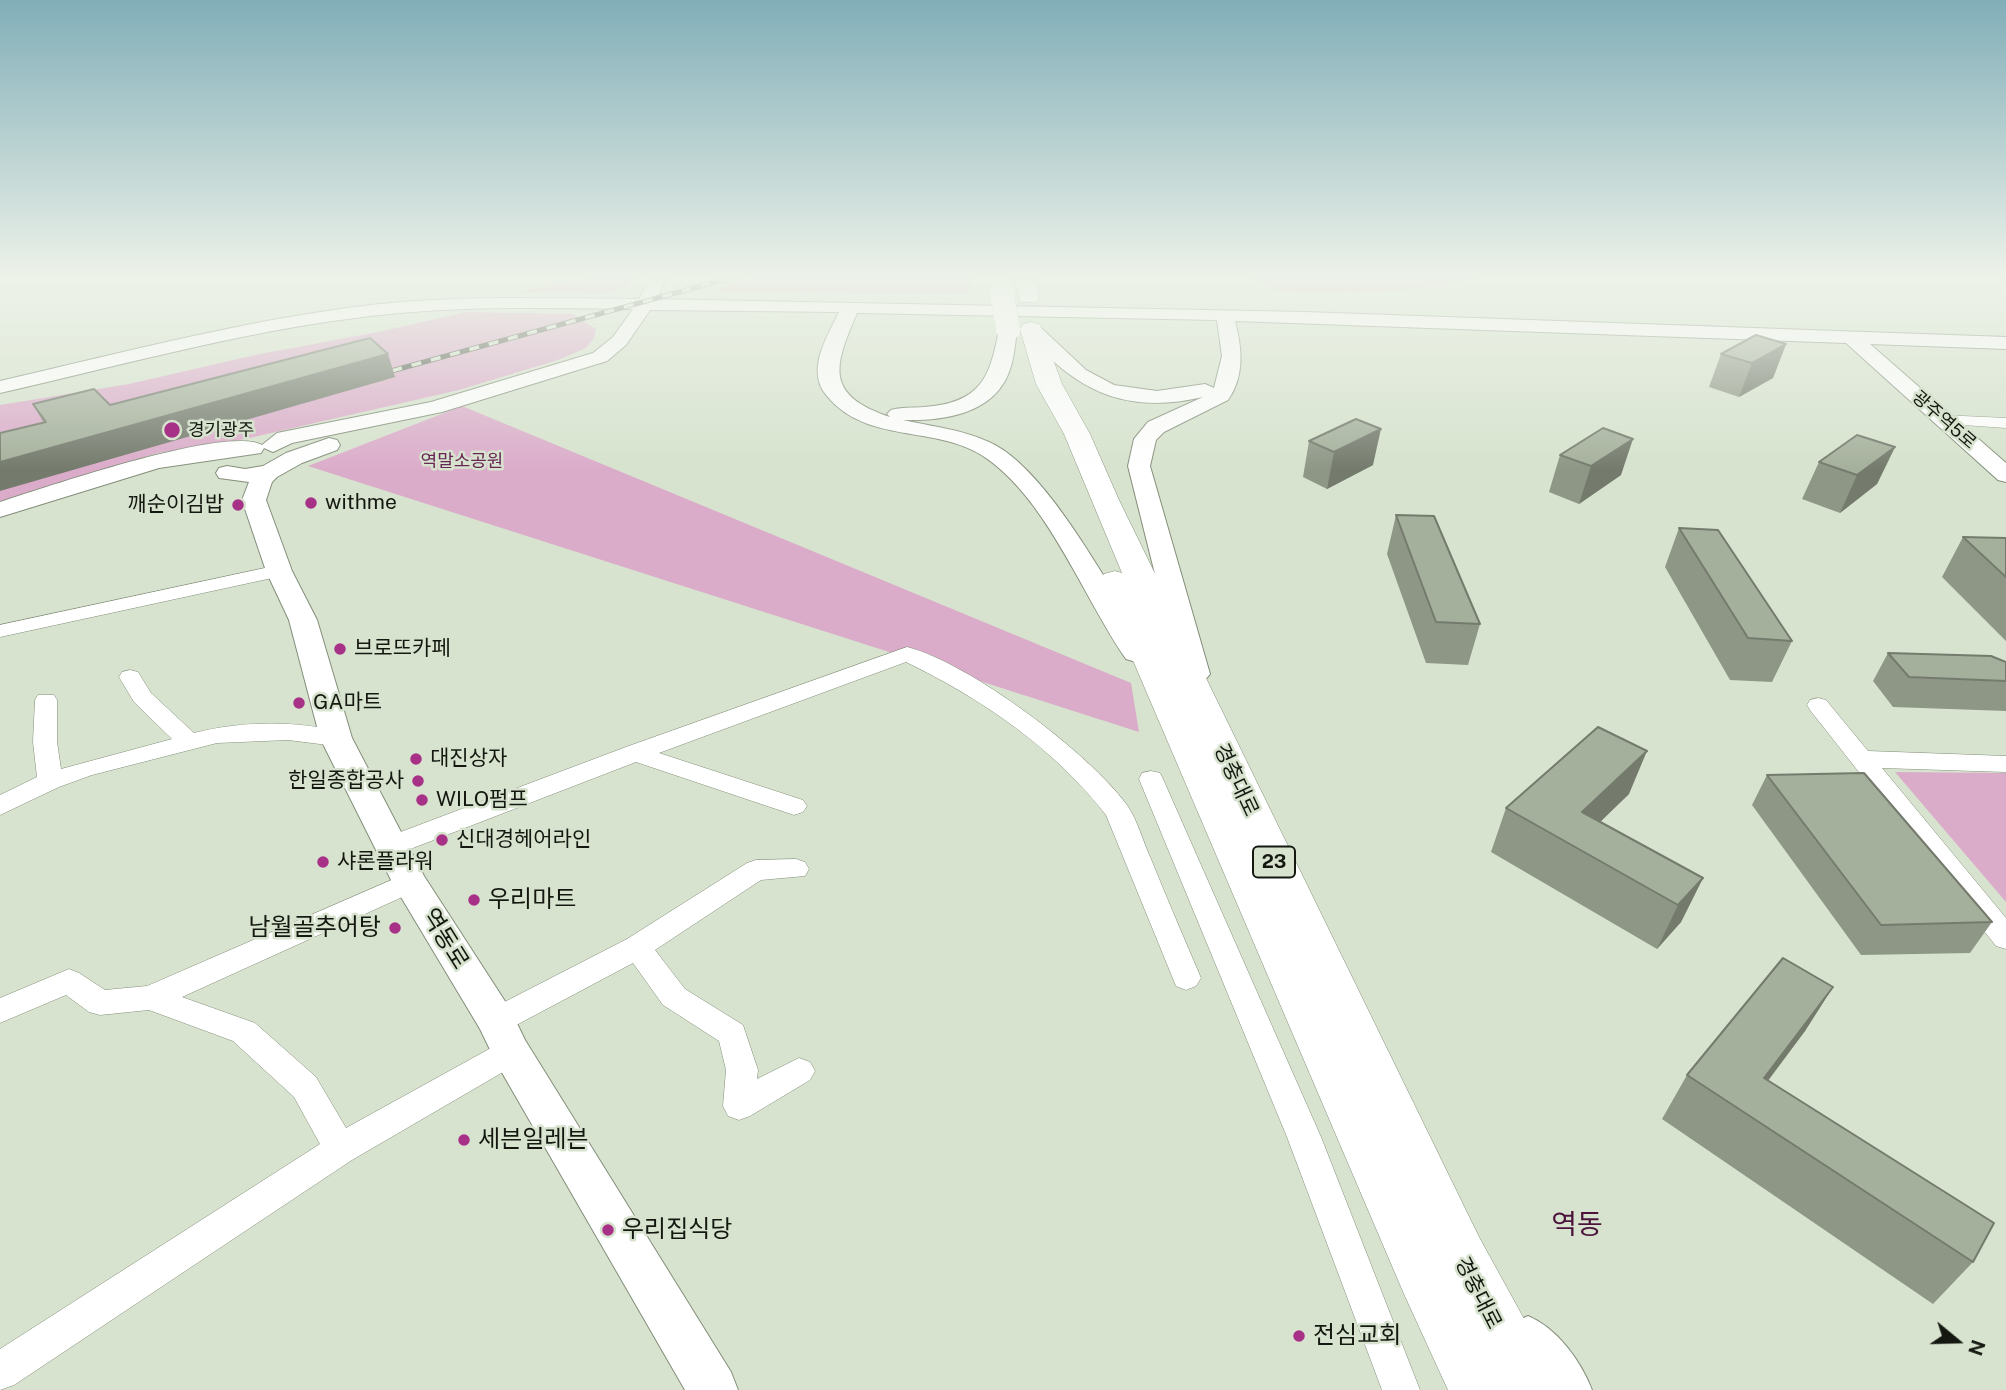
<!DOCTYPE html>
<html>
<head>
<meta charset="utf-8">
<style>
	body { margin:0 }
	#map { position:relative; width:2006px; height:1390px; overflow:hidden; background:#d7e3ce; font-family:"Public Sans",sans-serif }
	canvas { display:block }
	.north { position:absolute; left:1922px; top:1306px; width:70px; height:70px; -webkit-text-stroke:5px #d7e3ce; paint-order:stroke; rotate:109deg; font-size:19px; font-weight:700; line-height:28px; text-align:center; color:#141810 }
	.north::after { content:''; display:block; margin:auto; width:24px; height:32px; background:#141810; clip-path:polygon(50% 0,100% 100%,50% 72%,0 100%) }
</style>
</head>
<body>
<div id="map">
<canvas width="2006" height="1390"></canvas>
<div class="north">N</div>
</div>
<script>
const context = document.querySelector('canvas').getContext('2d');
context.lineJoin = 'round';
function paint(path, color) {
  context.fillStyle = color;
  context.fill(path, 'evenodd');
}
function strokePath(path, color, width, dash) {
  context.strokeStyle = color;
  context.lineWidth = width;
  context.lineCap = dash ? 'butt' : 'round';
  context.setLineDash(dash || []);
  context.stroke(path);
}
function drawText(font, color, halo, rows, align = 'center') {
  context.font = font + ' "Public Sans","Noto Sans KR",sans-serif';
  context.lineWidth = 5;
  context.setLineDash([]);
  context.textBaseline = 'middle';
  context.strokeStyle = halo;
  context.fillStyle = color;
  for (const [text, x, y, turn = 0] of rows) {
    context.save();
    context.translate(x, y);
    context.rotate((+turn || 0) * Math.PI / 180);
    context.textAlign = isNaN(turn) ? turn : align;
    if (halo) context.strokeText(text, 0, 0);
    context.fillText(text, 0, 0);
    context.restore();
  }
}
const green = new Path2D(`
	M608,275h26l-6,11 -18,7 -96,-1z
	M768,275h204l-5,19 -259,-3z
	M1263,275h218l-5,4 -74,11 -94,2 -34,-2 -20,-10z
	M466,312l107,2 23,15 -2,9 -8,10 -28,12 -99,30 -214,49 -87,14 -158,48v-96l129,-21 126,-29 128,-24z
	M462,406l669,277 8,49 -831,-266z
	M1895,772l111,1v129z`);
const minor = new Path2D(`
	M1941,415l65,3v10l-71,-5 -2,-3z
	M279,565l7,2 3,4 -3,4 -286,62v-12z
	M907,647c63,16 182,106 220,158 11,16 16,37 24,54 16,40 33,79 50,119l-5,8 -10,4 -10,-4 -70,-171c-52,-67 -124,-116 -200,-153l-247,91 144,47 4,6 -4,6 -9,3 -9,-3 -149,-50 -236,91 -9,2 -9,-2 -4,-7 4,-7 244,-92z
	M130,670l8,2 13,21 43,40c47,-12 104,-13 150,0l4,5 -4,5 -8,3 -48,-6 -71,3 -125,32 -33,12 -59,28v-20l37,-18 -4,-35 2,-42 3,-5h16l3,5v42l4,27 111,-30 -38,-37 -15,-25 3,-5z
	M1818,698l8,2 42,51 138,5v16l-124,-4 124,150v31l-10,-3 -186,-236 -3,-5 3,-5z
	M1151,771l9,2 3,6 158,358 99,253h-38l-95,-253 -148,-358 3,-6z
	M796,859l9,3 4,7 -4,7 -44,4 -106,70 30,39 58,36 15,45 -1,9 42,-21 11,4 5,9 -5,9 -60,36 -11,4 -11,-4 -5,-10 3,-36 -7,-29 -56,-36 -30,-42 -126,67 -11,3 -11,-3 -4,-9 4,-9 142,-73 120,-76 9,-3z
	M410,872l10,3 4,7 -4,7 -238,108 73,26 61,54 30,51 154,-85 11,-4 11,4 5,9 -5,9 -170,99 -338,225 -14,5v-41l320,-205 -26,-47 -61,-56 -84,-31 -49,5 -11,-3 -23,-17 -66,28v-25l69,-29 10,4 26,17 42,-4z`);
const tertiary = new Path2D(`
	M652,275h17l-13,24 650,13 700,25v12l-136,-5 136,119v19l-8,-2 -152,-137 -611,-22c7,27 10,55 -7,79l-64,32 -8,8 -6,26 60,208 -5,6 -10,3 -10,-3 -5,-6 -52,-208 6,-27 14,-17 55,-25c-61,14 -109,4 -155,-41 -9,-8 -19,-17 -26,-27l2,-4h14l48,45 28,15 43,6 48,-7 9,4 8,-32 -5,-36 -360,-7c-23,53 -33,82 33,104l-3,-3 4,-4c10,-3 22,-2 33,-3 56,-4 66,-28 75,-78l2,-4h14l2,4c-2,16 -3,33 -10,48 -18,38 -66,44 -104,43 31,7 64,10 92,25 57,31 120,152 155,208l-4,6 -10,3 -10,-3c-43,-62 -79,-161 -143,-203 -48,-31 -117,-12 -156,-60 -22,-25 0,-59 12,-84l-189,-2 -24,35 -19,16 -165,51 -150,31 -19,9 -9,-4 -3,5 -102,15 -159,49v-15c45,-14 226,-77 262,-57l15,-12 154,-31 162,-49 20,-16 20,-28c-78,-1 -156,-3 -233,4 -135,12 -269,50 -400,80v-12c130,-30 268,-67 400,-79 80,-6 159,-4 239,-3z
	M329,438l8,2 3,5 -3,5 -35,13 -25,14 -5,5 -6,18 26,71 25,49 35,118 72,138 86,133 15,31 206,332 7,18h-53l-188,-326 -17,-35 -88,-147 -72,-144 -31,-118 -23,-49 -24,-71 7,-18 -30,-4 -3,-5 3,-5 8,-2 18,3 18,-3 23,-13z
	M1528,1316c29,12 53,45 64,74h-57l-24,-32 -8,-17 8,-17z`);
const primary = new Path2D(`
	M1014,275h21l4,22 -3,5h-16z
	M1031,322l8,2 3,5 20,55 28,50 29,66 360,737 72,131 9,22h-112l-44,-96 -305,-713 5,-7 11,-3 7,2 -58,-139 -28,-50 -16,-55 3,-5z`);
const rail = new Path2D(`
	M373,376l368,-101`);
const primaryBridge = new Path2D(`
	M1002,295l6,34`);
const wall = new Path2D(`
	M1786,344l-13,34 -34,19 -30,-10 12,-33z
	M395,377l-88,25 -264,20 -10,-18 77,1z
	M1309,441l64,24 -46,24 -24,-12z
	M1895,447l-18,37 -37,29 -38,-14 17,-37z
	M1560,455l61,20 -42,29 -30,-12z
	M1396,515l84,109 -12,41 -42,-2 -39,-109z
	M1679,528l113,113 -20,41 -42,-2 -65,-113z
	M1963,537l43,1v103l-64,-64z
	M1888,653l118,9v49l-113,-4 -20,-26z
	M1767,775l225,147 -22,31 -109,2 -109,-150z
	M1629,794l-29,28 103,56 -22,44 -24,27 -166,-97 15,-44z
	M1833,987l-28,44 -37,50 205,181 -40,42 -271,-185 25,-44z`);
const shadedWall = new Path2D(`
	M1786,344l-13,34 -34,19 13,-34z
	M388,354l7,23 -395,114v-29z
	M1381,429l-8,36 -46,24 7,-37z
	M1633,439l-12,36 -42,29 12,-38z
	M1895,447l-18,37 -37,29 17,-38z
	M1647,751l-18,43 -55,53 8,-35z
	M1703,878l-22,44 -24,27 21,-44z
	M1833,987l-28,44 -61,81 20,-34z`);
const building = new Path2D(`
	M1756,335l30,9 -34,19 -31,-9z
	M370,338l18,16 -388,108v-29l46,-11 -13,-18 61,-15 16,16z
	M1356,419l25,10 -47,23 -25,-11z
	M1603,428l30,11 -42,27 -31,-11z
	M1857,435l38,12 -38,28 -38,-13z
	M1396,515l38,1 46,108 -44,-2z
	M1679,528l39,2 74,111 -44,-3z
	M1963,537l43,1v39z
	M1888,653l103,3 15,6v19l-97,-4z
	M1598,727l49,24 -65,61 121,66 -25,27 -172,-97z
	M1864,773l128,149 -111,3 -114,-150z
	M1783,958l50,29 -69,91 230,145 -21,39 -286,-187z`);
const markers = [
	[172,430,9,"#a83188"],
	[311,503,7,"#a83188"],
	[238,505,7,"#a83188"],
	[340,649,7,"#a83188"],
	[299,703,7,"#a83188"],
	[416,759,7,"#a83188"],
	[418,781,7,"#a83188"],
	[422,800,7,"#a83188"],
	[442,840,7,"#a83188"],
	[323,862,7,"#a83188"],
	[474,900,7,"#a83188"],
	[395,928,7,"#a83188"],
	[464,1140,7,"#a83188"],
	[608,1230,7,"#a83188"],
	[1299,1336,7,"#a83188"]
];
const farStreetnames = [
	["광주역5로",1944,420,41]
];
const farPoinames = [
	["경기광주",188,430]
];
const farParknames = [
	["역말소공원",462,461]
];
const shields = [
	[1274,862,42]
];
const shieldNames = [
	["23",1274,862]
];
const poiNames = [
	["withme",325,503],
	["깨순이김밥",224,505,"right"],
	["브로뜨카페",354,649],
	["GA마트",313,703],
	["대진상자",430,759],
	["한일종합공사",404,781,"right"],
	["WILO펌프",436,800],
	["신대경헤어라인",456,840],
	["샤론플라워",337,862]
];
const streetNames = [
	["경충대로",1236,780,65],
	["경충대로",1478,1293,63]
];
const nearPoinames = [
	["우리마트",488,900],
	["남월골추어탕",381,928,"right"],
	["세븐일레븐",478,1140],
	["우리집식당",622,1230],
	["전심교회",1313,1336]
];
const nearStreetnames = [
	["역동로",445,939,58]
];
const nearQuarternames = [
	["역동",1577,1225]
];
paint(green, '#dbacca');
strokePath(minor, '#838e7a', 1);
strokePath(tertiary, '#838e7a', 2);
strokePath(primary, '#838e7a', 1);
paint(minor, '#fff');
paint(tertiary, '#fff');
paint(primary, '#fff');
strokePath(rail, '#555c50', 5);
strokePath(rail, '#d7e3ce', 3.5, [10]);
strokePath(primaryBridge, '#838e7a', 24, []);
strokePath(primaryBridge, '#fff', 24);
paint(wall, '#8e9786');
paint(shadedWall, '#747b6d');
paint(building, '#a5b09c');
strokePath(building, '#747b6d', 2);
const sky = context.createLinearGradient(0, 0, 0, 470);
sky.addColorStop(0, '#81aeb8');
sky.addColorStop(0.59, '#edf2e9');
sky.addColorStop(1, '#edf2e900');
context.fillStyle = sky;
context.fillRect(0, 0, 2006, 470);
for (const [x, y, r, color] of markers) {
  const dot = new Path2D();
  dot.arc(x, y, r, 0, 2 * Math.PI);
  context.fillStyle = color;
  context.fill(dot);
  strokePath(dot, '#d7e3ce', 2.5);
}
drawText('18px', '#141810', '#d7e3ce', farStreetnames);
drawText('18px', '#141810', '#d7e3ce', farPoinames, 'left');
drawText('18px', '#682655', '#d7e3ce', farParknames);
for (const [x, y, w] of shields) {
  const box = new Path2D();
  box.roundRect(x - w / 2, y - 15.5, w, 31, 5);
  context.fillStyle = '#d7e3ce';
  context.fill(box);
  strokePath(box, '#141810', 2);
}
drawText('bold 19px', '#141810', null, shieldNames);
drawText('21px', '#141810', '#d7e3ce', poiNames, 'left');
drawText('21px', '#141810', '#d7e3ce', streetNames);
drawText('24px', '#141810', '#d7e3ce', nearPoinames, 'left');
drawText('24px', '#141810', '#d7e3ce', nearStreetnames);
drawText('28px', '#4c133c', '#d7e3ce', nearQuarternames);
</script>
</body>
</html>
